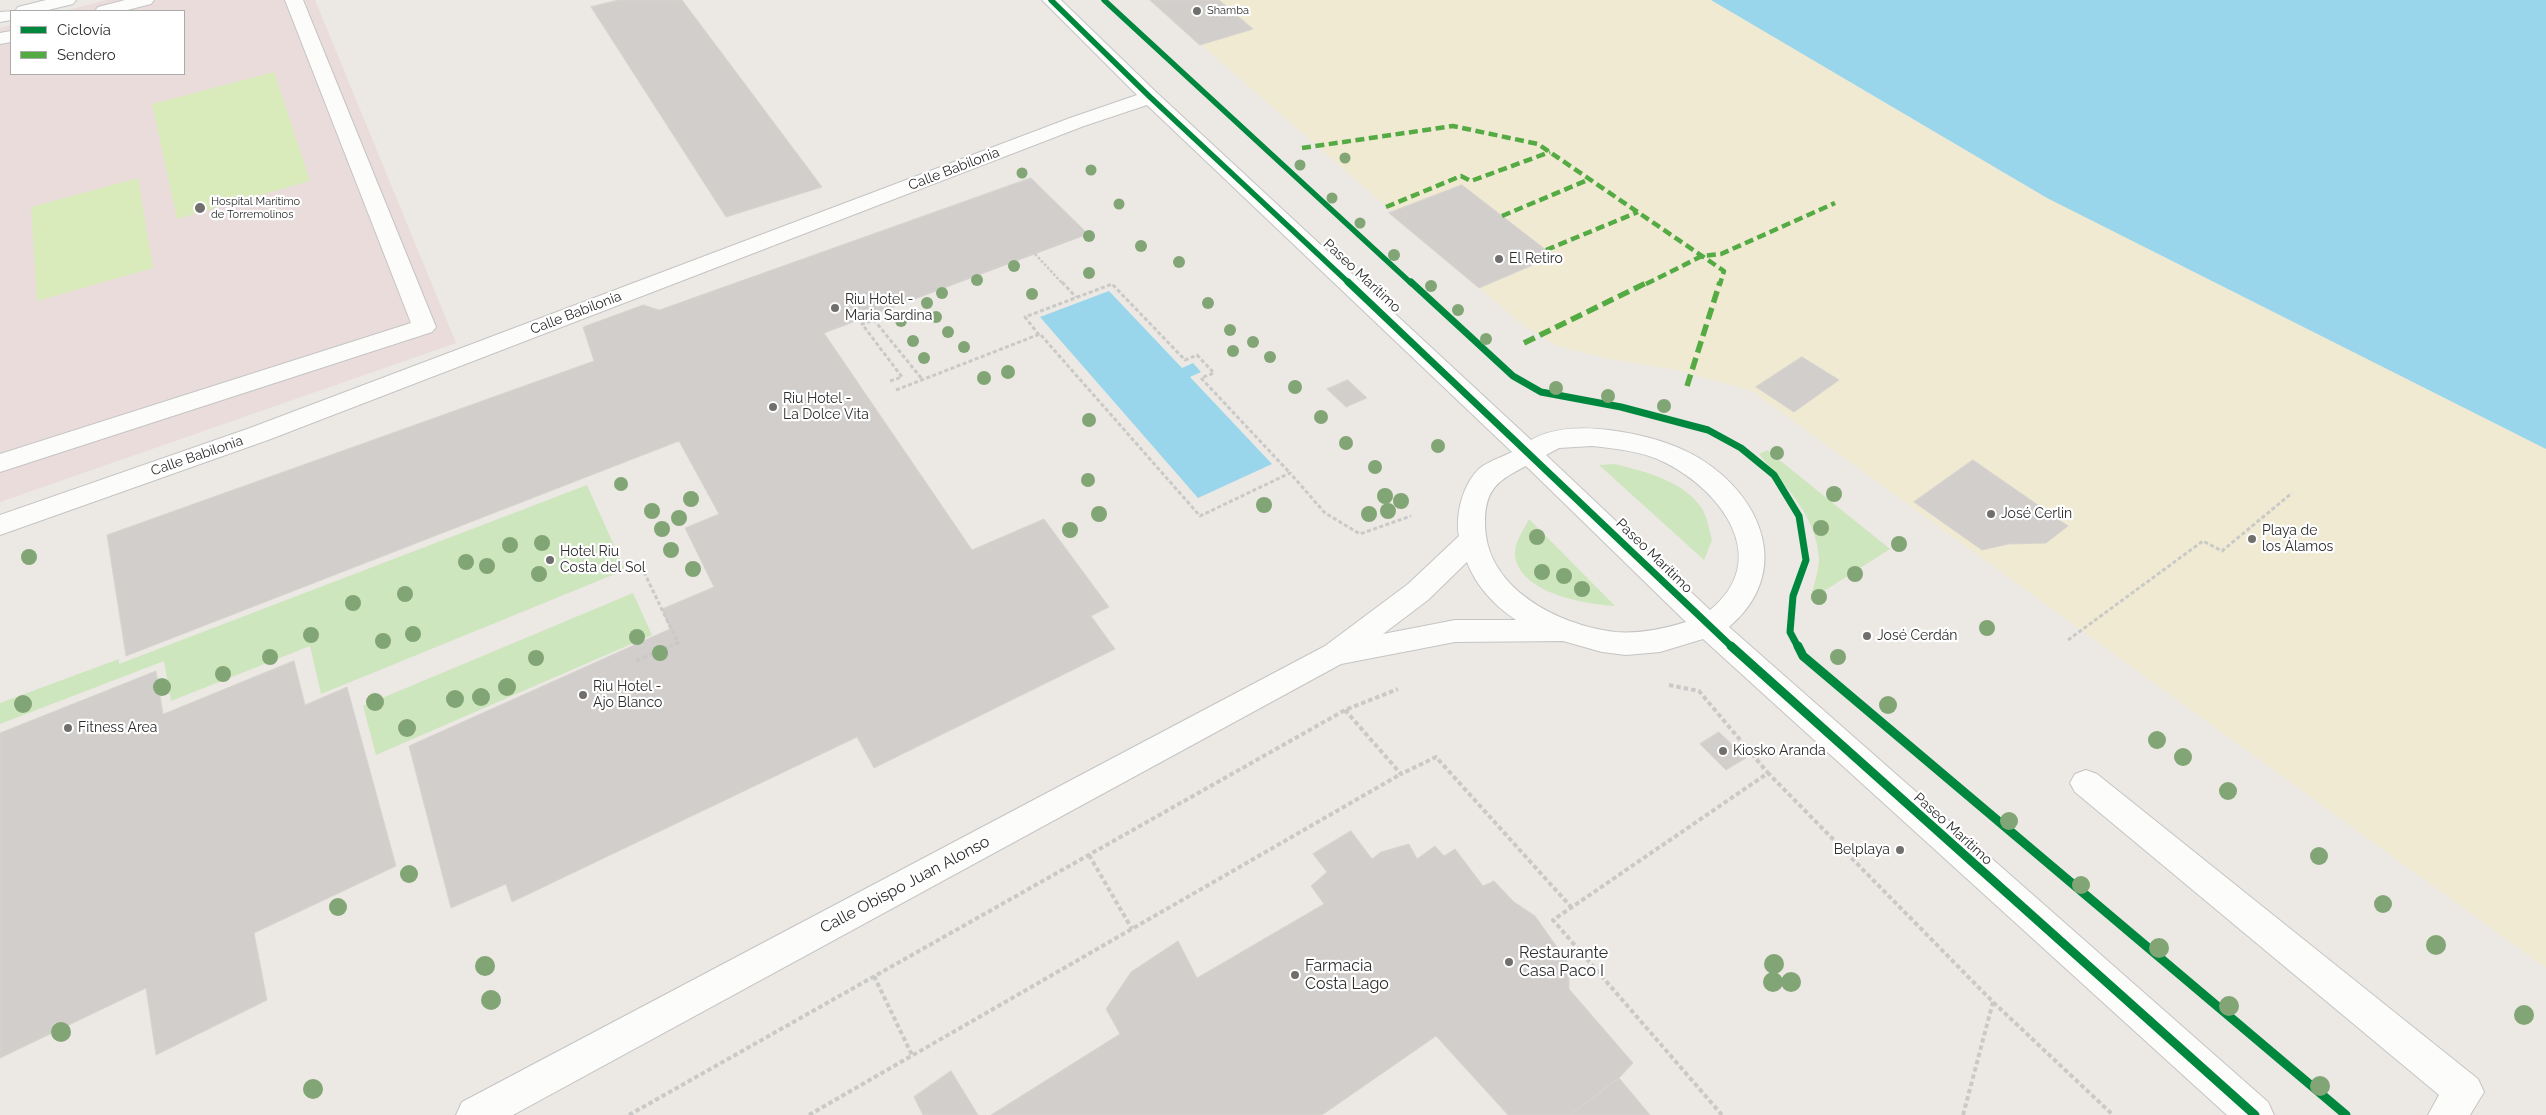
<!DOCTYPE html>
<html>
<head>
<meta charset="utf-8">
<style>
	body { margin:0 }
	#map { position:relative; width:2546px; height:1115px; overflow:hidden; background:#ece8e4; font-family:Raleway,sans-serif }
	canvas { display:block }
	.legend { position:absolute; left:10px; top:10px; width:175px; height:65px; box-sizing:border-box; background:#fff; border:1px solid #ababab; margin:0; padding:6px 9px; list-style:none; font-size:15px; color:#2e2e2e }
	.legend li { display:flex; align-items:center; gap:10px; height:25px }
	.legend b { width:25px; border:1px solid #ababab }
</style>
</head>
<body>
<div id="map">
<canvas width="2546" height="1115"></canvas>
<ul class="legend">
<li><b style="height:6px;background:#00873e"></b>Ciclovía</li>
<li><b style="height:6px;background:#54ab44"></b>Sendero</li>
</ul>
</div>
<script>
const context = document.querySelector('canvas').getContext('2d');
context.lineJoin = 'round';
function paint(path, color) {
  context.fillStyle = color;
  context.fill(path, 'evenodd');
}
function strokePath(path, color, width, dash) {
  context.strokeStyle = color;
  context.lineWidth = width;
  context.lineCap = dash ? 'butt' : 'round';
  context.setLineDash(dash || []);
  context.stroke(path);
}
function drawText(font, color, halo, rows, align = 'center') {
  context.font = font + ' Raleway,sans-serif';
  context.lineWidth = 4.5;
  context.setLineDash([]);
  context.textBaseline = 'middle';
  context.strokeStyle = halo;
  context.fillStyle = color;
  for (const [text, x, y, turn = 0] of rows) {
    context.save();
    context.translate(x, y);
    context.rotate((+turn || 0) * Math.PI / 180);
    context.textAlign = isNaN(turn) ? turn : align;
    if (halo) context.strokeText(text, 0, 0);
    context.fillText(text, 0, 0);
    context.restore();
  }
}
const medical = new Path2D(`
	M107,0h208l141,343 -456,159v-474l11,-3v49h173v-63h-120z`);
const green = new Path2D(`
	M1767,450l123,99 -80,51c3,-13 9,-29 9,-41 -2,-43 -35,-74 -60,-105z
	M1615,464c30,8 67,16 86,43 6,8 8,23 11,33l-8,20 -105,-95z
	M587,485l38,85 -304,124 -11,-48 -139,55 -7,-40 -164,63v-21l119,-44v5z
	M1529,519l86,87c-31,-2 -96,-13 -100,-51 -1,-12 9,-26 14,-36z
	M633,593l19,42 -276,120 -13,-49z`);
const sand = new Path2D(`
	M1150,0h561l336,198 499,251v519l-794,-577 -80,-22 -63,-10 -52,-13 -36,-22z`);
const pitch = new Path2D(`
	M274,72l36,109 -133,38 -25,-115z
	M138,178l15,90 -116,33 -6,-94z`);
const water = new Path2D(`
	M1711,0h835v449l-499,-251z
	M1109,291l73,77 11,-5 8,9 -11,5 82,87 -74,34 -158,-181z`);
const building = new Path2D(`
	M619,0h63l140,187 -96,30 -135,-210z
	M1150,0h69l34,29 -53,16z
	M1031,178l57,56 -264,99 148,217 72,-31 65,88 -18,9 24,33 -241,119 -17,-31 -345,165 -6,-18 -55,24 -42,-162 261,-117 -8,-20 52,-22 -29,-59 34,-14 -40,-73 -553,215 -19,-121 487,-174 -11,-34 60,-22 16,5z
	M1462,185l84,65 8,6 -75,32 -90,-75z
	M1802,357l37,23 -45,32 -38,-25z
	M1348,380l19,18 -21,9 -19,-18z
	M1973,460l95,66 -22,17 -38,1 -26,6 -68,-48z
	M294,661l11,44 42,-18 49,179 -142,67 13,67 -111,55 -10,-67 -146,70v-325l156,-62 7,43z
	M1719,732l27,26 -20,12 -26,-26z
	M1351,831l21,28 9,-7 28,-8 8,15 18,-13 9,10 11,-7 28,37 11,-5 20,21 21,14 34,48v25l64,74 -14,15 -49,37h-62l-72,-79 -114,79h-331l129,-81 -14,-25 25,-37 47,-31 19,37 127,-74 -13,-18 16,-14 -14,-18z
	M951,1071l27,44h-55l-9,-18z
	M1619,1078l31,37h-80z`);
const pathFar2 = new Path2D(`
	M1035,254l28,30`);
const pathFar1 = new Path2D(`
	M1062,282l14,15
	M1039,335l-14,-18 87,-33 73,76 12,-5 17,18 -13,5 89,95
	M890,381l12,-4 -40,-53 12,-4 48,59
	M896,390l144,-56 160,182 90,-43 35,40 35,21 51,-18
	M644,572l34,71 -10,4
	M2068,640l135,-99 19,10 70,-58`);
const path = new Path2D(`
	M636,661l34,-15
	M1669,685l30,6 69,82
	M1345,710l56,64 35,-17 136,151
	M1089,855l43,74
	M874,976l38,79
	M629,1115l716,-405 53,-21
	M809,1115l592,-341
	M1722,1115l-169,-195 215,-147 225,229 120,113
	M1963,1115l30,-113`);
const minor = new Path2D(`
	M46,0h30l-3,4 -29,7h-33v9l-11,2v-10l15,-1 3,-4z
	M125,0h29l-3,4 -28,7h-28l3,-4z
	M285,0h18l133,327 -4,5 -432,140v-18l411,-131z
	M1042,0h19l96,93 374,347c23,-13 52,-13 78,-10 31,4 63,12 90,28 64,39 94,115 30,169l539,475 6,13h-47l-524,-476 -43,13 -34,3 -24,-3 -39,-11 -108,1 -114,22 -828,451h-57l6,-13 863,-456 83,-62 51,-48c-4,-21 4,-53 21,-68 9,-7 22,-11 32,-16l-365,-347 -63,21 -816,314 -268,95v-20l250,-87 820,-310 67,-23zM1592,446c25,3 51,5 74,17 55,28 107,96 44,147l-164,-155 13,-7zM1526,466l160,156c-23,7 -47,12 -71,10 -57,-7 -131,-44 -130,-110 0,-34 14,-42 41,-56zM1467,562c9,24 28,44 49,58h-61l-72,14 45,-34z
	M11,31v11l-11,2v-11z
	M2086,770l11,4 381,305 6,13 -14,23h-42l11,-20 -364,-303 -5,-9 5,-9z`);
const quietFar1 = new Path2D(`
	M1302,148l151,-22 85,18 186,127 -4,13
	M1386,207l75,-31 10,5 79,-29
	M1502,216l88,-37
	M1546,250l92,-38
	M1646,284l56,-28 19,-2 114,-51`);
const quiet = new Path2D(`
	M1524,343l124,-61
	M1687,386l33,-104`);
const cyclewayFar2 = new Path2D(`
	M1051,0l99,97 200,187
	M1104,0l308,284`);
const cyclewayFar1 = new Path2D(`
	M1348,282l384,365
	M1411,282l102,94 28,16 80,15 87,23 33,18 33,27 25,41 7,44 -13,36 -3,36 8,15`);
const cycleway = new Path2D(`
	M1731,646l524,469
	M1798,646l5,10 543,459`);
const trees = [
	[1345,158,5.5],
	[1300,165,5.5],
	[1091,170,5.5],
	[1022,173,5.5],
	[1332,198,5.5],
	[1119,204,5.5],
	[1360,223,5.5],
	[1089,236,6],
	[1141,246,6],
	[1394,255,6],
	[1179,262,6],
	[1014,266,6],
	[1089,273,6],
	[977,280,6],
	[1431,286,6],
	[942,293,6],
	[1032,294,6],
	[927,303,6],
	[1208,303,6],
	[1458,310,6],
	[936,317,6],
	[901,321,6],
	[1230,330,6],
	[948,332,6],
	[1486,339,6],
	[913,341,6],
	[1253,342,6],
	[964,347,6],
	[1233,351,6],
	[1270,357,6],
	[924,358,6],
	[1008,372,7],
	[984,378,7],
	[1295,387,7],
	[1556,388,7],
	[1608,396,7],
	[1664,406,7],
	[1321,417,7],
	[1089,420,7],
	[1346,443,7],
	[1438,446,7],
	[1777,453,7],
	[1375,467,7],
	[1088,480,7],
	[621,484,7],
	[1834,494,8],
	[1385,496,8],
	[691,499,8],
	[1401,501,8],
	[1264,505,8],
	[652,511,8],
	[1388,511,8],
	[1099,514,8],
	[1369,514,8],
	[679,518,8],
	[1821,528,8],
	[662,529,8],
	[1070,530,8],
	[1537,537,8],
	[542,543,8],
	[1899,544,8],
	[510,545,8],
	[671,550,8],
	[29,557,8],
	[466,562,8],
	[487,566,8],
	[693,569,8],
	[1542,572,8],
	[539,574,8],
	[1855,574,8],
	[1564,576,8],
	[1582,589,8],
	[405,594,8],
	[1819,597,8],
	[353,603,8],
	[1987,628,8],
	[413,634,8],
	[311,635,8],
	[637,637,8],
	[383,641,8],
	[660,653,8],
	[270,657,8],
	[1838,657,8],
	[536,658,8],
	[223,674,8],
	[162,687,9],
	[507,687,9],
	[481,697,9],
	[455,699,9],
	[375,702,9],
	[23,704,9],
	[1888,705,9],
	[407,728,9],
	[2157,740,9],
	[2183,757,9],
	[2228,791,9],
	[2009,821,9],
	[2319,856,9],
	[409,874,9],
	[2081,885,9],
	[2383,904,9],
	[338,907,9],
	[2436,945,10],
	[2159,948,10],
	[1774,964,10],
	[485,966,10],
	[1773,982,10],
	[1791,982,10],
	[491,1000,10],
	[2229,1006,10],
	[2524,1015,10],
	[61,1032,10],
	[2320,1086,10],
	[313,1089,10]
];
const markers = [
	[1197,11,5,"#706f6e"],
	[200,208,6,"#706f6e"],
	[1499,259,5,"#706f6e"],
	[835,308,5,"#706f6e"],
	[773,407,5,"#706f6e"],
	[1991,514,5,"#706f6e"],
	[2252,539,5,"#706f6e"],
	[550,560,5,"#706f6e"],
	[1867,636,5,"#706f6e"],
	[583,695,5,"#706f6e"],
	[68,728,5,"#706f6e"],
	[1723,751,5,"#706f6e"],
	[1900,850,5,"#706f6e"],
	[1509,962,5,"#706f6e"],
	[1295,975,5,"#706f6e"]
];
const farPoinames = [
	["Shamba",1207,11],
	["Hospital Marítimo",211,202],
	["de Torremolinos",211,215]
];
const streetNames = [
	["Calle Babilonia",954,169,-21],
	["Paseo Marítimo",1362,276,43],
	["Calle Babilonia",576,313,-21],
	["Calle Babilonia",197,456,-19],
	["Paseo Marítimo",1654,556,44],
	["Paseo Marítimo",1953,829,42]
];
const poiNames = [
	["El Retiro",1509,259],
	["Riu Hotel -",845,300],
	["Maria Sardina",845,316],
	["Riu Hotel -",783,399],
	["La Dolce Vita",783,415],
	["José Cerlin",2001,514],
	["Playa de",2262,531],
	["los Álamos",2262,547],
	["Hotel Riu",560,552],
	["Costa del Sol",560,568],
	["José Cerdán",1877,636],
	["Riu Hotel -",593,687],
	["Ajo Blanco",593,703],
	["Fitness Area",78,728],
	["Kiosko Aranda",1733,751],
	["Belplaya",1890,850,"right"]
];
const nearStreetnames = [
	["Calle Obispo Juan Alonso",905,885,-28]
];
const nearPoinames = [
	["Restaurante",1519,953],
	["Casa Paco I",1519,971],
	["Farmacia",1305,966],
	["Costa Lago",1305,984]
];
paint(medical, '#e9dcdb');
paint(green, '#cee6be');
paint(sand, '#f0ead3');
paint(pitch, '#d9eabb');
paint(water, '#99d6ec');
paint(building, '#d1cecb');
strokePath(building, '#d7d4d0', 1);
strokePath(minor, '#c5c4c5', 2);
strokePath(pathFar2, '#c9c9c8', 2.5, [2.5, 2]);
strokePath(pathFar1, '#c9c9c8', 3, [4, 2.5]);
strokePath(path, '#c9c9c8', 4, [4.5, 3]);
paint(minor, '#fcfcfb');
strokePath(quietFar1, '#54ab44', 4.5, [9, 4.5]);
strokePath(quiet, '#54ab44', 5.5, [12, 5.5]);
strokePath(cyclewayFar2, '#00873e', 5.5);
strokePath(cyclewayFar1, '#00873e', 7);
strokePath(cycleway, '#00873e', 9);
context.fillStyle = '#82a575';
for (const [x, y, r] of trees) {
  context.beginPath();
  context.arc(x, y, r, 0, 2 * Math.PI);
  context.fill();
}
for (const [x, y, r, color] of markers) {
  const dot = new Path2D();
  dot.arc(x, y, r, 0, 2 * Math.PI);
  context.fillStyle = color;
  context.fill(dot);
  strokePath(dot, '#fff', 2);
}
drawText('11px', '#2e2e2e', '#fff', farPoinames, 'left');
drawText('14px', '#2e2e2e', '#fff', streetNames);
drawText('14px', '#2e2e2e', '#fff', poiNames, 'left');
drawText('16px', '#2e2e2e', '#fff', nearStreetnames);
drawText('16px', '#2e2e2e', '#fff', nearPoinames, 'left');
</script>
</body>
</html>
